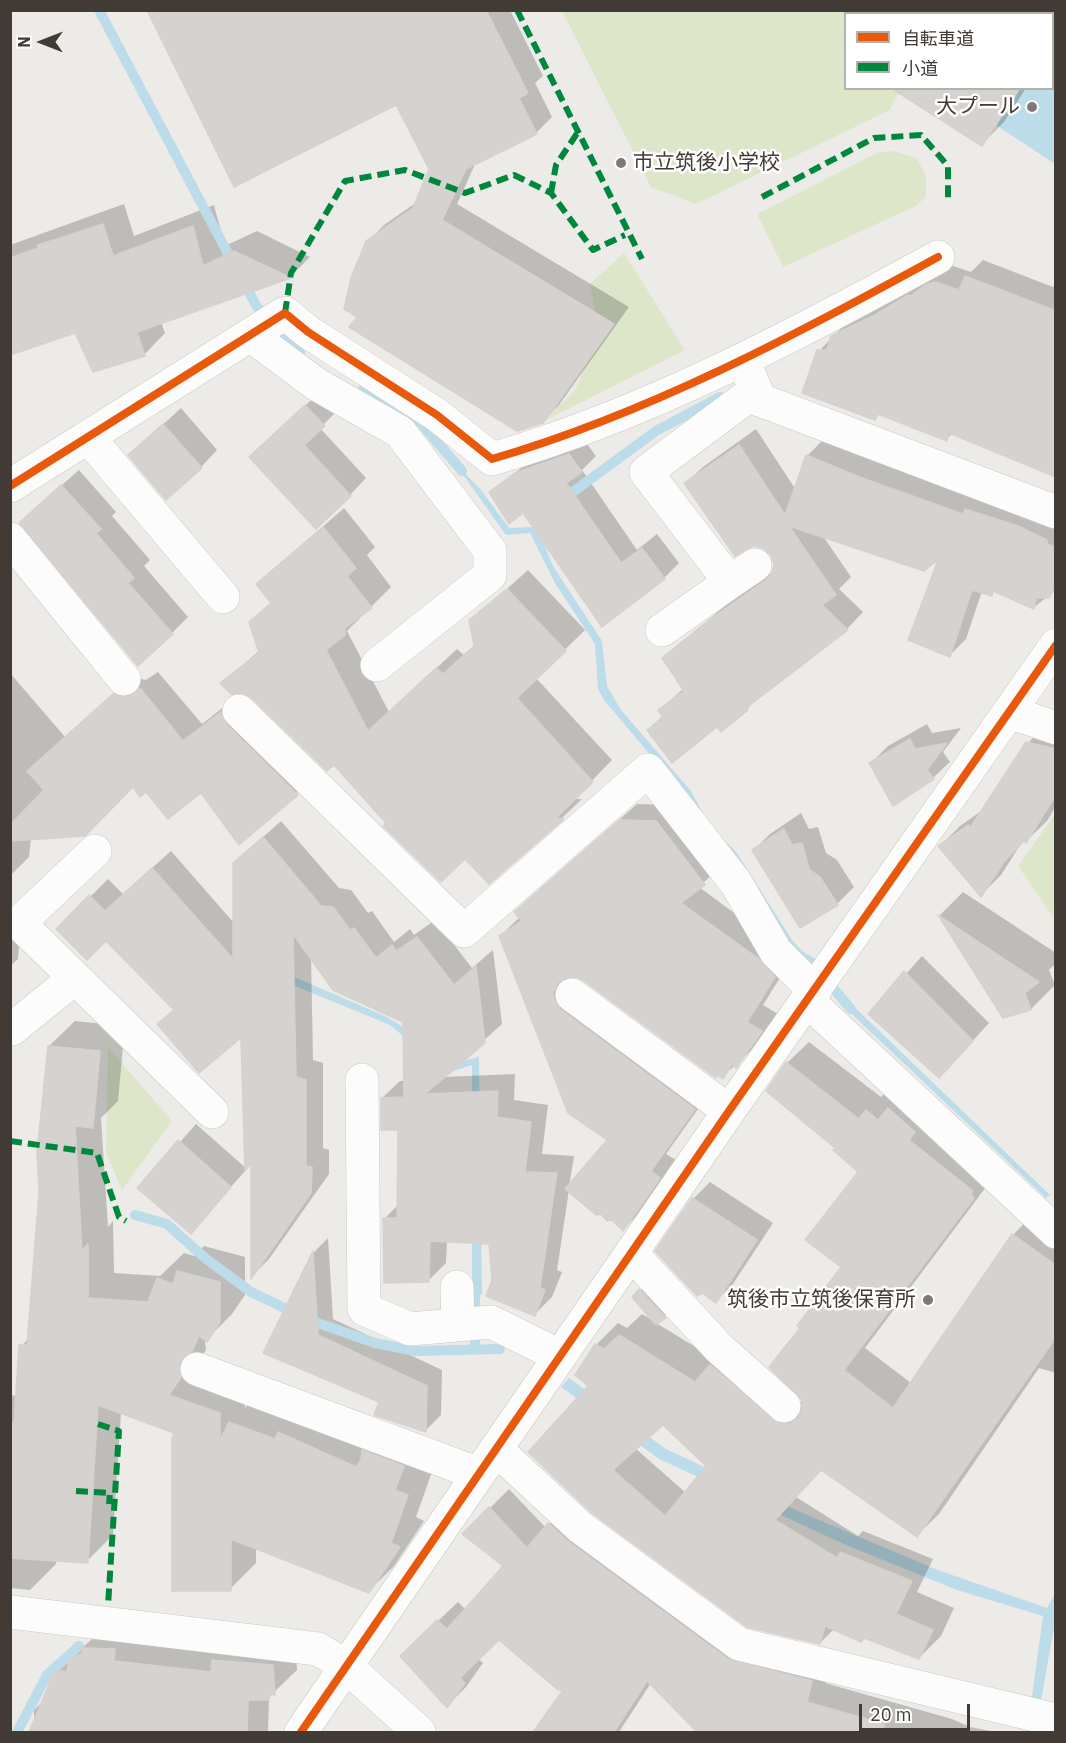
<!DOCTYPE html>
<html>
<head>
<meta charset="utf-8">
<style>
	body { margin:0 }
	#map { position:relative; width:1066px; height:1743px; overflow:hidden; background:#edebe8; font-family:"IBM Plex Sans","Noto Sans JP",sans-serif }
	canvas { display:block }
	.frame { position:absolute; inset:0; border:12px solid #423b35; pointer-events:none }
	.legend { position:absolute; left:844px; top:12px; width:210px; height:78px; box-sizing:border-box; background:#fff; border:2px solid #b3b1ae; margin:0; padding:8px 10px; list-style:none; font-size:18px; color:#423b35 }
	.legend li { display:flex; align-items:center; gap:12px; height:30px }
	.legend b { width:30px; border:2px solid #b3b1ae }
	.north { position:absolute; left:12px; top:12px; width:60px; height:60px; -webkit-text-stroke:4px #fff; paint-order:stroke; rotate:270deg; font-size:16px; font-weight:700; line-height:24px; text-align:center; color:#423b35 }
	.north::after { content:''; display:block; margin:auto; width:21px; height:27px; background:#423b35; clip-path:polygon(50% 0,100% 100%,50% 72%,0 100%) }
	.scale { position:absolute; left:859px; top:1704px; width:111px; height:27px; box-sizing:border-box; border:3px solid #423b35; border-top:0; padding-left:8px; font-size:18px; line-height:21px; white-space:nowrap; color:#423b35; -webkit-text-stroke:4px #fff; paint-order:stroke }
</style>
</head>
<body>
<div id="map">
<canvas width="1066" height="1743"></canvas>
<div class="frame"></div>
<ul class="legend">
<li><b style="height:8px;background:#e8590c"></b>自転車道</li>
<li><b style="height:8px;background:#00873e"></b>小道</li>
</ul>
<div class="north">N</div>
<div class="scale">20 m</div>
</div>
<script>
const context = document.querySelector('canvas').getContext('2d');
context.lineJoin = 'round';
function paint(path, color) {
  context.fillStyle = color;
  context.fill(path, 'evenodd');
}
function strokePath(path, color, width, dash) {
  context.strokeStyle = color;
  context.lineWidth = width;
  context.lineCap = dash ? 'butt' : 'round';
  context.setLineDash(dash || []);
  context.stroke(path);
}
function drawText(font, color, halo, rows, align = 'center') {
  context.font = font + ' "IBM Plex Sans","Noto Sans JP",sans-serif';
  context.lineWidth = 5;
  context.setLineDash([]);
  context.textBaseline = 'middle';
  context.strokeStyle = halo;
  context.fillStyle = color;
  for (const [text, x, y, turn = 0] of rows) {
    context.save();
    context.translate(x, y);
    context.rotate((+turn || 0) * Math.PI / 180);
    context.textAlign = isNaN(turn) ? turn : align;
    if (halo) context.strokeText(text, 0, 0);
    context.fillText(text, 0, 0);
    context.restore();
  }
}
const green = new Path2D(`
	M562,11h336l1,2 -53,1v74l54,1 -10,21 -194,94 -45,-17z
	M893,151l24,7 9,19v20l-10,9 -133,61 -26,-53 120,-61z
	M624,253l61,97 -141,71 31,-31 13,-30 8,-44 -6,-32z
	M1055,814v106l-37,-54z
	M108,1047l64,74 -50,69 -16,-37z`);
const water = new Path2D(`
	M1053,74l3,2 -1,88 -59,-39 24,-36 32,-1z
	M454,462l27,28 28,38 24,-1 11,17 9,22 49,75 5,45 14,24 70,81 18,34 28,28 55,87 10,11 15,9 -4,9 -16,-13 -128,-179 -65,-77 -6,-11 -3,-45 -40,-61 -25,-50 -24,2z
	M292,976l95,41 21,13 40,35 31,-8 3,238h-10v-230l-25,8 -57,-48 -97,-40z
	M845,998l205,197 -4,3 -206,-195z
	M569,1378l97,71 132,62 137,58 112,39 8,-15v29l-15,84 -9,-2 12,-88 -86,-26 -111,-45 -187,-86 -98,-72z`);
const shadow = new Path2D(`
	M148,10h362l33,66 -8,7 17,34 -16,16 -60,29 -19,42 172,103 -70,98 -17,17 -183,-106 9,-74 16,-17 33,-23 13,-33 -33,-66z
	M961,10h95v64l-4,-2v-58h-92z
	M912,88h114l-22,34 -22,22z
	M124,204l10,32 80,-31 11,41 32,-15 53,26 -20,20 -129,45 4,11 -21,22 -69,-24 -65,22v-108z
	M983,260l70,27 2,-2 1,192 -103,-44 -7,6 -66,-26 -5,5 -56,-67 31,-32 94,-50 9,-3 18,6z
	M323,389l17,19 -20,20 46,50 -16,17 -82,-55z
	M181,408l36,42 -16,17 -71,-12z
	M756,429l40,61 11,-34 17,-17 232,83v68l-23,18 -37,-18 -5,5 -9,-4 -16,48 -16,16 -9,-99 -118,-20 28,41 -12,12 24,23 -16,17 -83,63 -17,17 -30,15 -68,6 14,-15 -3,-5 24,-22 -20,-30 63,-54 47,-33 -2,-17 -86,-71 17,-16z
	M584,440l12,16 -14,14 55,80 20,-16 22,29 -15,15 -62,47 -78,-114 -33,-18 41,-34z
	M79,470l37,42 -4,4 38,44 -6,6 44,51 -16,16 -134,-127z
	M344,508l31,39 -8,8 24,32 -44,44 42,81 68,-63 7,6 11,-10 -4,-24 57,-51 57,60 -49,48 76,82 -38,39h8l-19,18 -74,65 -23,-26 -78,-33 -54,-60 -81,-67 -31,-13 38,-33 -9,-27 21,-21 -14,-18z
	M158,672l44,52 37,-29 76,82 -76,66 -38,-52 -55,-1 -13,-5 -102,53 -2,19 -19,19v-203l55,64 67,-60 14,3z
	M1048,722l8,2v82l-9,15 -21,20 -2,-2 -23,36 -20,20 -41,-49 20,-20 24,-17 44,-66z
	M927,724l5,9 29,-5 -18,24 7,10 -17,16 -62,-15 17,-17z
	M637,804l36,1 47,62 -21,20 76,56 16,17 -28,45 15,9 -25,35 -31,28 -138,-98 -15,-3 2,9 139,107 -44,62 10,6 -36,53 -17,16 -10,-11 -44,-28 -12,80 5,2 -10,25 -17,17 -41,-33 -4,-38 -43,-3 -1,23 -17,17 -45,-61 15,-15v-75l-17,-31 18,-17h5l-1,-60 -93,-65 2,104 10,3v85l6,2v24l-60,85 -16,16v-114l-11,-126 -83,-10 15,-16 -68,-70 -48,-10 50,-50 15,15 48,-43 63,72v-60l47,-42 58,67 12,2 17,23 4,-2 22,31 16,-13 4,6 21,-15 37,48 21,-18 9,74 -59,53 72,-3 -1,26 34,5 -6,49 32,2 -5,31 41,-48 -110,-203 20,-19 -4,-5 16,-16z
	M801,813l8,16 9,-2 8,26 11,7 17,27 -17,17 -83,-54 16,-16z
	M963,892l93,61v10l-7,7 6,15 -24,24 -27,7 -64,-101z
	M10,919l11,2 -3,38 -8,7z
	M922,956l67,67 -33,36 -86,-45z
	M75,1021l50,5 -7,75 -17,17 7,109 5,-6 1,52 46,3 24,-23 10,3 10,-10 41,11v38l-13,19 -27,27 1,9 -13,19 52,18v21l11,-11 177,72 -17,48 8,4 -30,45 -26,26 -112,-44v15l-26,26 -54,-157 -55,-20 -8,123 -26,26 -31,-2v5l-26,26 -20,-2v-193l8,1 3,-50 8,-8 20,-292z
	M809,1042l72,55 7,-7 107,85 -130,173 46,35 102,-148 21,-22 22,15v145l-17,-5 -100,146 -22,21 -95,-66 -26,28 62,39 5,-5 70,28 -16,33 37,16 -13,28 -22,22 -55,-22 -30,-7 -14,14 -227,-132 -3,-125 6,-41 22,-22 9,5 15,-14 12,7 -20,-24 14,-15 25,27 -17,14 61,37 16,-16 70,60 -1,-76 41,-61 17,-95 -23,-24 -50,-85zM663,1423l45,43 -22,27 -51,-45z
	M196,1124l51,45 -57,63 -51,-44z
	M710,1182l63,41 -40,61 -17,17 -15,-10 -8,-92z
	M328,1238l5,81 109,51 -1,45 -15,15 -50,-16 4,-12 -115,-50 50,-101z
	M509,1489l37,39 22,-23 179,135 83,22 -5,21 127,36 18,8 26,5h-296l-49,-49 -32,49h-76l-7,-5 36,-40 -73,-49 -21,20 5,5 -17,24 -19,19 -26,-69 37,-35 8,8 40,-44 -42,-32z
	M93,1638l202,5 2,27 -28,27 -1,35h-239l5,-4v-18l10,-10 11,-27z`);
const stream = new Path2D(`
	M99,10l135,255
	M243,281l14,26 43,46
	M361,391l58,30 43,50
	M562,500l94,-69 64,-34
	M826,980l25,29
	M135,1215l32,9 38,34 46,34 61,29 63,22 41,8 84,-2
	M475,1350v-67
	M17,1732l30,-57 32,-29`);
const building = new Path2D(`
	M147,10h339l42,83 -9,5 18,36 -71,35 -24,51 172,104 -71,99 -26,8 -168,-104 8,-10 -13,-8 7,-31 15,-37 47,-33 16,-39 -33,-64 -162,82z
	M891,88h129l-38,58z
	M103,224l10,32 80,-30 10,40 31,-15 57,27 -154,54 8,24 -52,16 -18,-39 -65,22v-97l28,-10v-3z
	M965,276l91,35v166l-107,-44 -2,8 -69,-27 -3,6 -73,-27 15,-43h10l4,-14 44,-21 33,-20 3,1 14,-11 10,-3 24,8z
	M305,405l20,21 -21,19 47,51 -35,33 -67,-72z
	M163,424l39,44 -36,32 -38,-45z
	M739,445l46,70 21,-60 56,23 101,36 2,-5 53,17 29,14v4l9,4v36l-7,14h-13l-2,11 -41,-18 -1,5 -20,-6 -22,67 -42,-17 30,-80 -14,11 -135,-45 47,69 -14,10 26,25 -102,78 2,2 -27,22 -4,-5 -45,36 -25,-33 16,-13 -5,-7 26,-19 -22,-33 47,-38 57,-40 6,-7 2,-9 -3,-9 -8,-7 -10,-2 -18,10 -51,-73z
	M569,454l13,18 -16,11 55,80 21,-15 23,31 -63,48 -79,-114 -14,11 -20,-32 26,-19z
	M61,485l40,44 -5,4 38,45 -6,5 45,51 -35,32 -119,-143z
	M323,527l33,41 -9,8 25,32 -27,20v7l-19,15 42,81 68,-63 7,6 31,-28 -5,-26 38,-31 59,62 -49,47 76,84 -37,36 8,1 -75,65 -24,-25 -24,23 -58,-56 3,-3 -52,-58 -7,6 -75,-73 -9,-5 -12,1 -11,-11 39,-30 -10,-31 22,-19 -15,-19z
	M140,688l43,53 38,-29 5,12 72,71 -59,50 -38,-52 -33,26 -22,-27 -6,5 -7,-10 -48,49 -75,5v-16l34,-35 -17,-19 86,-77 15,3z
	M910,739l5,10 32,-6 -20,27 7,9 -41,27 -24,-43z
	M1026,742l30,7v46l-30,48 -2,-2 -20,21 -23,35 -43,-51 30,-21 2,3z
	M619,820l37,1 49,64 -24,18 78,56 16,18 -28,45 15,9 -26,37 -4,-4 -9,15 -5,-4 -2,3 -133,-98 -8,-3 -10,1 -8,6 -4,9 2,9 6,8 134,99 -44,62 9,7 -37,53 -11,-11 -5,1 -6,-7 -5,1 -31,-26 42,-49 -39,-27 -69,-177 23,-15 -8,-9z
	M784,829l8,16 10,-2 7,26 11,8 18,28 -38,23 -48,-78z
	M263,837l58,69 12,1 17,23 4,-2 22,30 16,-13 4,6 21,-14 37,48 22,-19 9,77 -60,51 73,-3 -1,26 34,5 -6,50 32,1 -17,115 5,2 -10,26 -49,-20 6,-16 -3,-36 -59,-3 -1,41 -45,1 -1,-65h14l1,-88h-17v-32l23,-1 -1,-75 -70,-32 -40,-56 3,143 10,3v86l6,1 -1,26 -60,86v-116l-6,8 -4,-133 -42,35 -42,-49 17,-14 -68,-69 -19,19 -31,-31 33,-34 16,16 47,-43 81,91v-96z
	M938,915l101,67 -14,11 6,17 -28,8z
	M904,971l69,70 -34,37 -71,-64z
	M48,1046l52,5 -7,77 -18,-2 7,125 6,-7v54l60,4 9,-24 16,6 4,-13 43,11v40l-13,20 -8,-6 -7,15 -12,11 1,15 -12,18 51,18v27l9,-18 46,17 3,-7 78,35 5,-7 1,-10 42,16 -9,24 13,5 -17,48 9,4 -31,46 -138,-54v52h-59v-152l2,-6 -76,-28 -10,158 -78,-5v-135h4l5,-78h8l12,-152 -2,-41z
	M786,1062l73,57 7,-9 12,10 10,-12 27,24 -6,8 64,51 -2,3 3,4 -130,172 49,38 119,-174 44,31v72l-139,200 -96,-67 -46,50 62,38 3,-6 72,29 -16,33 37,16 -14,29 -55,-21 -3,4 -36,-16 -5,18 -73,-17 -155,-114 -64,-61 60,-66 -13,-11 20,-31 9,5 15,-14 76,47 15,-17 70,59h9l9,-6 4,-9v-9l-33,-33 31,-39 -3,-2 44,-59 -36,-27 53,-68 -25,-22 2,-2 -69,-57zM663,1425l43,41 -41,50 -52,-46z
	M178,1140l53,47 -40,47 -54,-46z
	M692,1198l65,42 -41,63 -14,-10 -5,3 -42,-45z
	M313,1251l5,84 109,51 -1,46 -52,-17 5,-13 -116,-49z
	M639,1289l27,29 -10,7 -24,-28z
	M489,1507l38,41 21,-25 21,19 159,117 84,22 -5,21 77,22 -1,8h-186l-50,-51 -33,51h-81l30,-42h-5l-59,-50 -39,38 5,5 -18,25 -47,-52 37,-36 10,9 56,-63 -41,-32z
	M83,1648l32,1 -1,12 97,11 1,-12 61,5 2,30 -5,-1 -1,6h-21l-1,32h-218l25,-60 13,-1 2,-11 13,-6z`);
const minor = new Path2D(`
	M250,335l66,49 84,48 90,119v24l-113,90
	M743,360l17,40 296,112
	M88,437l135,160
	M10,486l275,-173 23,19 129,83 55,44c155,-45 304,-124 446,-202
	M10,539l114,140
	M730,582l25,-17
	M662,630l68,-48 -84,-110 110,-82
	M239,711l225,220 184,-161 88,113 40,69 39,39
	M1009,712l47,16
	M95,851l-76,72 193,189
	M572,995l157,116
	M808,1001l248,231
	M12,1029l63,-51
	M362,1080l2,229 46,20 81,-7 69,34
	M631,1253l88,95 65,58
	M457,1287l1,38
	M197,1369l282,105
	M496,1449l84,78 159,117 317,76
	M10,1612l308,37 28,17 73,66
	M301,1732l428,-621 327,-466`);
const quiet = new Path2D(`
	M517,10l125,249
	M551,193l5,-28 22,-33
	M762,197l112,-59 47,-3 27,31v37
	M285,313l6,-40 54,-92 60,-11 60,23 49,-18 37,18 42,57 32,-15
	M10,1141l87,12 22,64 7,4
	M98,1424l21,7 -11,175
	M76,1491l34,2 -1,11`);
const cycleway = new Path2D(`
	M10,486l275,-173 23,19 129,83 55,44c155,-45 304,-124 446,-202
	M301,1732l428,-621 327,-466`);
const markers = [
	[1032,107,6,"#7e7974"],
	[621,163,6,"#7e7974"],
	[928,1300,6,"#7e7974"]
];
const poiNames = [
	["大プール",1020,107],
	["市立筑後小学校",633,163,"left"],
	["筑後市立筑後保育所",916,1300]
];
paint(green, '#dee6ca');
paint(water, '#bbdce8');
paint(shadow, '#0003');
strokePath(stream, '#bbdce8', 10);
paint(building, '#d5d2cf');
strokePath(building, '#d5d2ce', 1.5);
strokePath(minor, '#cbc9c5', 34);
strokePath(minor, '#fcfcfc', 33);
strokePath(quiet, '#00873e', 6, [12, 6]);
strokePath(cycleway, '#e8590c', 8);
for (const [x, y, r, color] of markers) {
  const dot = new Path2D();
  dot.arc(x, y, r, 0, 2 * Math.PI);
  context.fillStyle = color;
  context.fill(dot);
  strokePath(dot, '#fff', 2);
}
drawText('21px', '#423b35', '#fff', poiNames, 'right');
</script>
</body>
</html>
